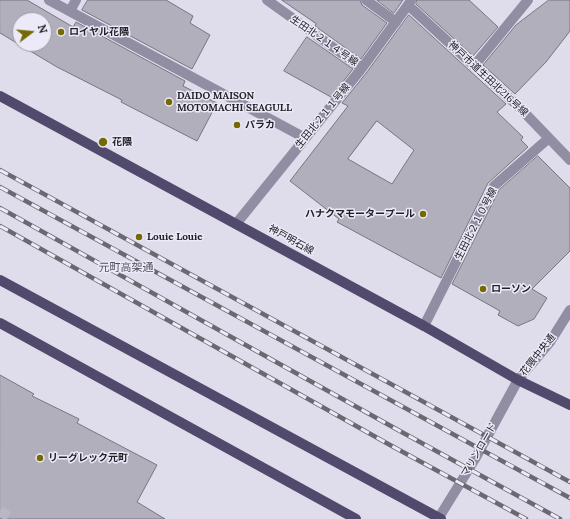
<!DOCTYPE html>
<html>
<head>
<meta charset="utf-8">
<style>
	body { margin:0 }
	#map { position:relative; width:570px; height:519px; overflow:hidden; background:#dfddeb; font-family:Lora,serif }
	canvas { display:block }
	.north { position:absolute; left:12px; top:12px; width:40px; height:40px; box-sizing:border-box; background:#eceaf8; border:1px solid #9b9aa4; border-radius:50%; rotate:74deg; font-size:11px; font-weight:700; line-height:16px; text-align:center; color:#222126 }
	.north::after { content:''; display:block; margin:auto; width:14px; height:18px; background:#756a01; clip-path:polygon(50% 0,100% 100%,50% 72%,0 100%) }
</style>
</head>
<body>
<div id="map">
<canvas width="570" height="519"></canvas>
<div class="north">N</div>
</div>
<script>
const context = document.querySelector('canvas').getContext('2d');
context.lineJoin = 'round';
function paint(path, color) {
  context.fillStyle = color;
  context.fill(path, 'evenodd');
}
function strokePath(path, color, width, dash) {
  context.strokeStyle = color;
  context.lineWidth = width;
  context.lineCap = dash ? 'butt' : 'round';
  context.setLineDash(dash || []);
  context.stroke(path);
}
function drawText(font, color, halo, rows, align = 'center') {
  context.font = font + ' Lora,"Noto Sans JP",serif';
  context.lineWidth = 3;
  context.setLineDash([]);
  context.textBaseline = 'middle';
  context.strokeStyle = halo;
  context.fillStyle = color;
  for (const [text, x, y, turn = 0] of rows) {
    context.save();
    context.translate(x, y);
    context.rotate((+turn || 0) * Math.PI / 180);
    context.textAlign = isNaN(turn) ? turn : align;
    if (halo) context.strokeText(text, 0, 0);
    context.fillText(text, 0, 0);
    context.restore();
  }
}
const building = new Path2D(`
	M0,0h27l46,27 3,-5 109,59 -2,5 34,17 -20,38 -76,-39 1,-2 -65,-33 -57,-34zM20,20h24v24h-24z
	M88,0h78l27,16 -3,7 20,12 -18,34 -110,-59z
	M282,0h78l2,5 25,18 -26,36 -46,-33 1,-2z
	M377,0h26l-9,13z
	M417,0h52l29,27 -25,29 -57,-52z
	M549,0h21v31l-24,31 -31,32 -32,-29 33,-40z
	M409,15l97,89 -9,8 26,25 -2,3 7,7 -40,36 -47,95 -104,-56 2,-3 -49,-38 58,-75 -6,-3 25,-31zM377,121l37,29 -22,34 -44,-25z
	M307,37l46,32 -22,28 -47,-26z
	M538,156l32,32v63l-38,38 15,9 -13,21 -16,7 -20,-11 2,-4 -48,-27 47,-94z
	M0,375l34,19 -2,2 47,23 -2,4 80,42 -20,37 28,17h-165z`);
const pedestrianTunnel = new Path2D(`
	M0,511l13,8`);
const minor = new Path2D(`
	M49,0l256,138
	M267,0l95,68
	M366,0l30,22
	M411,0l-3,5 112,103 50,52
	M70,11l6,-11
	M474,66l54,-66
	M236,224l126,-156 46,-63
	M424,326l70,-140 55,-48`);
const tertiary = new Path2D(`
	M438,519l37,-60 43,-79 32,-38 20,-32`);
const primary = new Path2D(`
	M0,96l424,230 94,54 52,25
	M0,280l441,239
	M0,323l356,196`);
const rail = new Path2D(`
	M0,170l570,312
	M0,187l570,311
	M0,208l398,222 162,89
	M0,226l390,219 136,74`);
const markers = [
	[61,32,4,"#756a01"],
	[169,102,4,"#756a01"],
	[237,125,4,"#756a01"],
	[103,142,5,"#756a01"],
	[423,214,4,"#756a01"],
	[139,237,4,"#756a01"],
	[483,289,4,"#756a01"],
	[40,458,4,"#756a01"]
];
const poiNames = [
	["ロイヤル花隈",69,32],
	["DAIDO MAISON",177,96],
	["MOTOMACHI SEAGULL",177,108],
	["パラカ",245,125],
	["花隈",112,142],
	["ハナクマモータープール",415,214,"right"],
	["Louie Louie",147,237],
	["ローソン",491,289],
	["リーグレック元町",48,458]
];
const streetNames = [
	["生田北２１４号線",324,41,35],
	["神戸市道生田北216号線",488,79,43],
	["生田北２１１号線",323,116,-51],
	["生田北２１０号線",476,224,-63],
	["神戸明石線",291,240,29],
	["花隈中央通",538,355,-52],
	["マリンロード",479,450,-60]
];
const neighbourhoodNames = [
	["元町高架通",126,268]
];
paint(building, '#b1afbc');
strokePath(building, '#777582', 1);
strokePath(pedestrianTunnel, '#b9b7c4', 10, [10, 5]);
strokePath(minor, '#918da2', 10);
strokePath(tertiary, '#918da2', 10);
strokePath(primary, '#524a6d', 10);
strokePath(rail, '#6a6971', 4.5);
strokePath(rail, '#eceaf8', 3, [9]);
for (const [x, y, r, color] of markers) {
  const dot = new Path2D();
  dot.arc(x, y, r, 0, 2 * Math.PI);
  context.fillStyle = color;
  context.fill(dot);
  strokePath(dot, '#eceaf8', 1.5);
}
drawText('bold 10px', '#222126', '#eceaf8', poiNames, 'left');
drawText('10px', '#222126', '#eceaf8', streetNames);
drawText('11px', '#514f5b', '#eceaf8', neighbourhoodNames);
</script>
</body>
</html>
